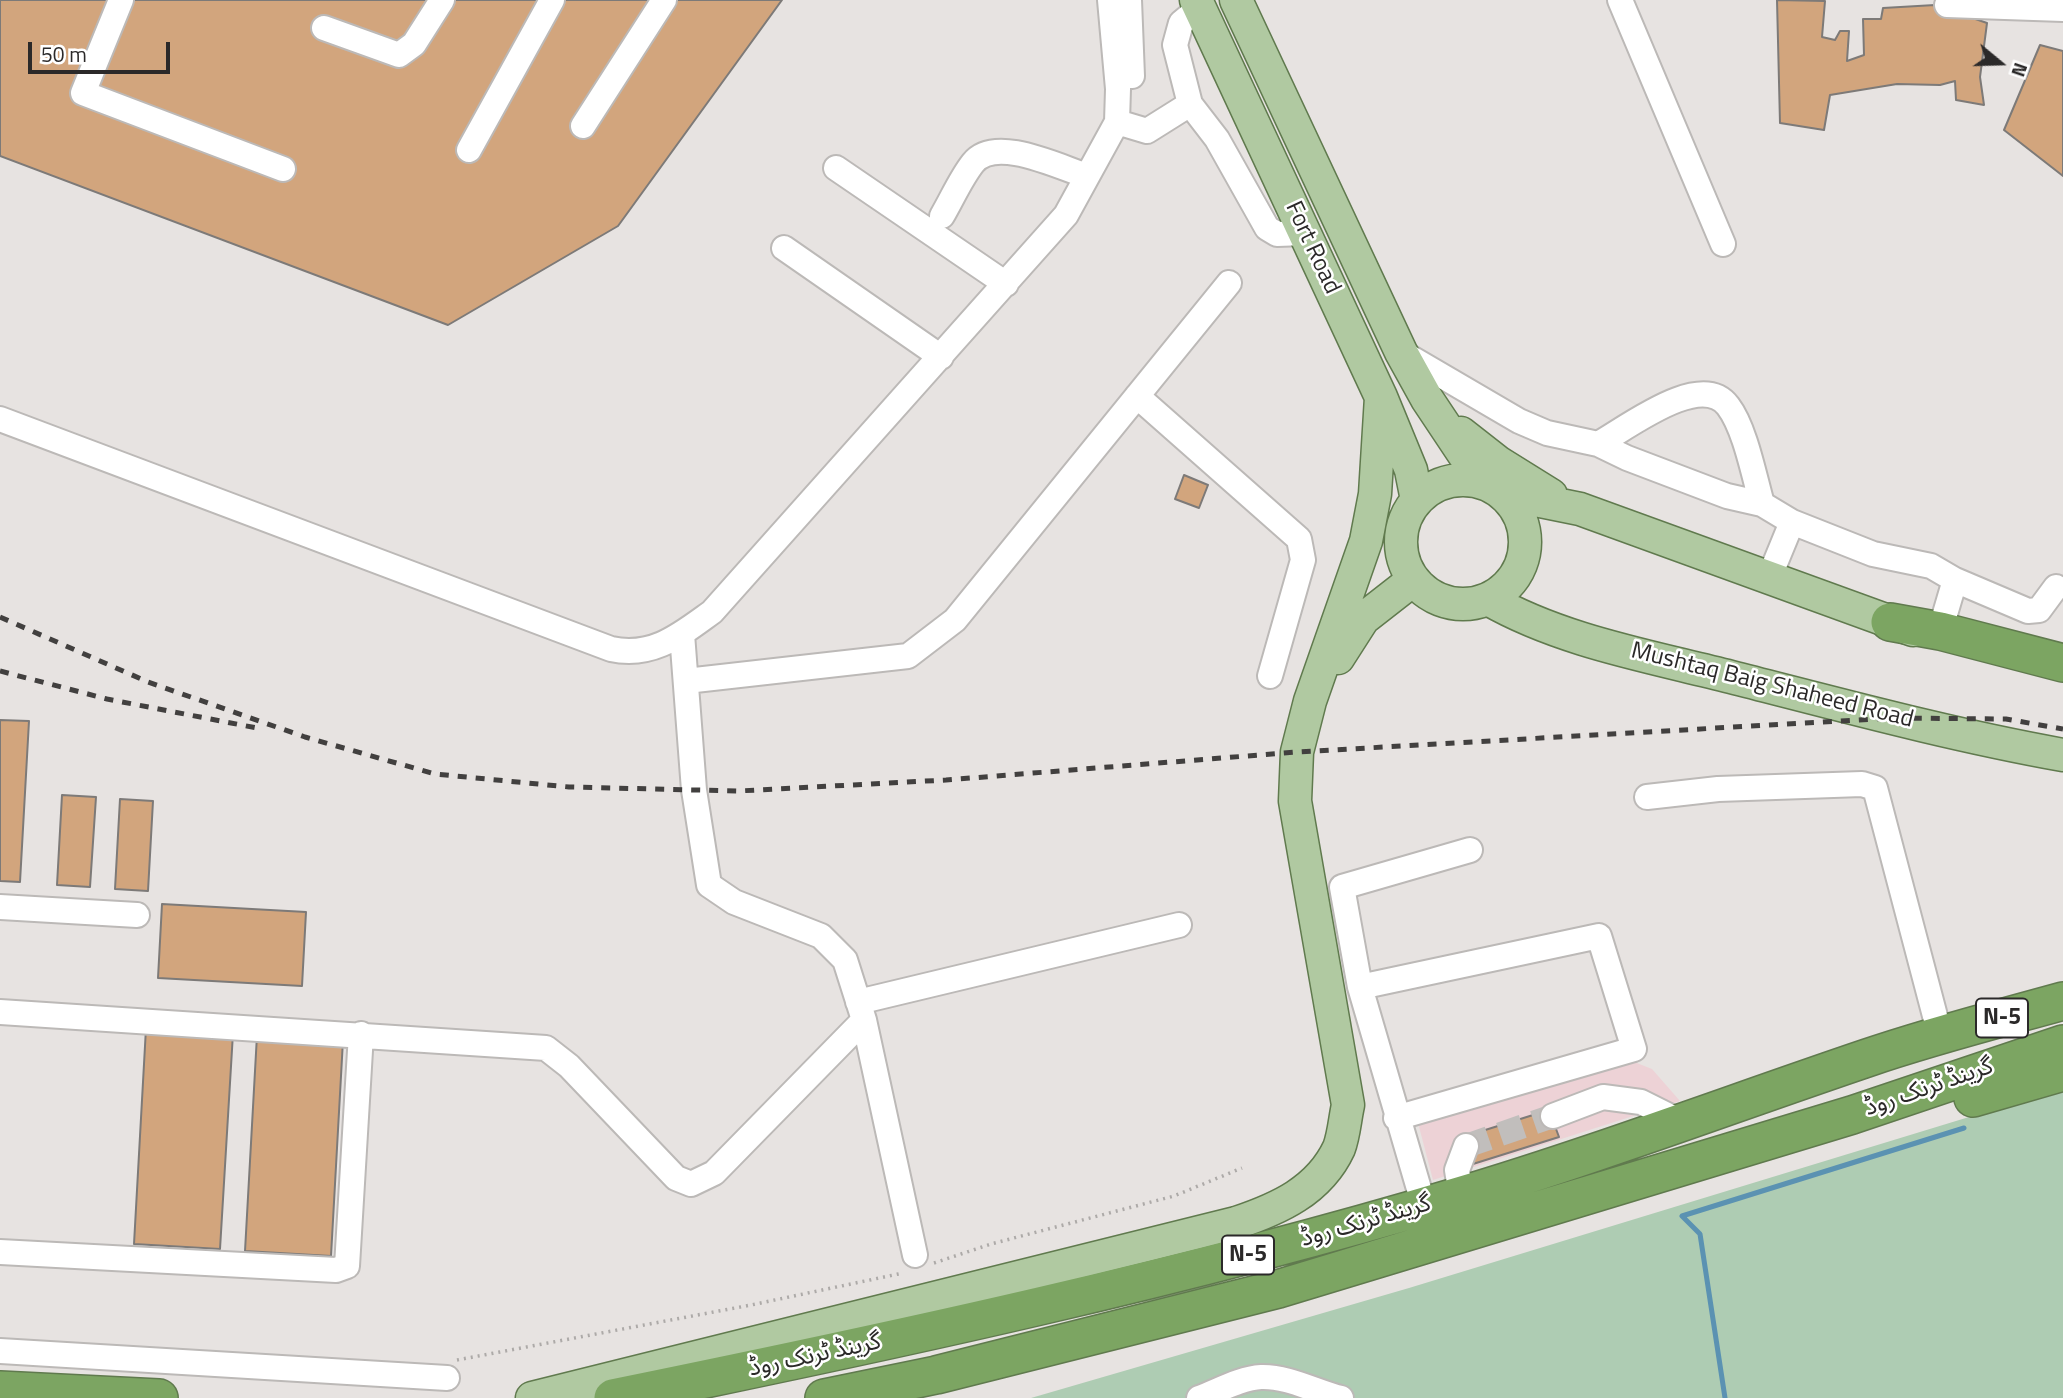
<!DOCTYPE html>
<html>
<head>
<meta charset="utf-8">
<style>
	body { margin:0 }
	#map { position:relative; width:2063px; height:1398px; overflow:hidden; background:#e7e3e1; font-family:"Titillium Web",sans-serif }
	canvas { display:block }
	.north { position:absolute; left:1965px; top:28px; width:70px; height:70px; -webkit-text-stroke:5px #fff; paint-order:stroke; rotate:109deg; font-size:19px; font-weight:700; line-height:28px; text-align:center; color:#2b2929 }
	.north::after { content:''; display:block; margin:auto; width:24px; height:32px; background:#2b2929; clip-path:polygon(50% 0,100% 100%,50% 72%,0 100%) }
	.scale { position:absolute; left:28px; top:42px; width:142px; height:32px; box-sizing:border-box; border:4px solid #2b2929; border-top:0; padding-left:9px; font-size:21px; line-height:24px; white-space:nowrap; color:#2b2929; -webkit-text-stroke:5px #fff; paint-order:stroke }
</style>
</head>
<body>
<div id="map">
<canvas width="2063" height="1398"></canvas>
<div class="north">N</div>
<div class="scale">50 m</div>
</div>
<script>
const context = document.querySelector('canvas').getContext('2d');
context.lineJoin = 'round';
function paint(path, color) {
  context.fillStyle = color;
  context.fill(path, 'evenodd');
}
function strokePath(path, color, width, dash) {
  context.strokeStyle = color;
  context.lineWidth = width;
  context.lineCap = dash ? 'butt' : 'round';
  context.setLineDash(dash || []);
  context.stroke(path);
}
function drawText(font, color, halo, rows, align = 'center') {
  context.font = font + ' "Titillium Web","Noto Sans Arabic",sans-serif';
  context.lineWidth = 5;
  context.setLineDash([]);
  context.textBaseline = 'middle';
  context.strokeStyle = halo;
  context.fillStyle = color;
  for (const [text, x, y, turn = 0] of rows) {
    context.save();
    context.translate(x, y);
    context.rotate((+turn || 0) * Math.PI / 180);
    context.textAlign = isNaN(turn) ? turn : align;
    if (halo) context.strokeText(text, 0, 0);
    context.fillText(text, 0, 0);
    context.restore();
  }
}
const commercial = new Path2D(`
	M1619,1056l33,13 28,32 -247,79 -16,-61z`);
const green = new Path2D(`
	M2063,1084v314h-1032l378,-110 583,-178z`);
const stream = new Path2D(`
	M1725,1398l-25,-164 -18,-18 282,-88`);
const building = new Path2D(`
	M0,0h782l-164,226 -170,99 -448,-169z
	M1777,0l48,1 -3,36 13,3 5,-9h9l-2,30 17,-6 -1,-36h18l2,-11 52,-3 52,18 -7,54 4,28 -28,-5 -1,-19 -15,4 -43,-1 -67,11 -6,35 -44,-7z
	M2040,45l23,6v125l-59,-46z
	M1184,475l24,10 -9,23 -24,-9z
	M0,720l29,1 -9,161 -20,-1z
	M62,795l34,2 -6,90 -33,-2z
	M120,799l33,2 -5,90 -33,-2z
	M162,904l144,8 -4,74 -144,-8z
	M146,1028l87,5 -13,216 -86,-5z
	M257,1035l86,5 -12,216 -86,-5z
	M1549,1110l10,27 -86,27 -7,-28z`);
const minorTunnel = new Path2D(`
	M1466,1146l87,-30`);
const path = new Path2D(`
	M934,1263l57,-19 183,-48 68,-28
	M457,1360l294,-55 152,-32`);
const minor = new Path2D(`
	M121,0l-38,93 200,76
	M1110,0l8,89 -1,33 30,9 43,-27
	M1129,0l3,76
	M1620,0l103,244
	M1947,5l116,4
	M1199,8l-18,15 -6,22 15,59 27,35 50,89 10,6 28,-1
	M324,28l75,27 15,-11 28,-44
	M583,126l81,-126
	M469,150l83,-150
	M836,168l170,116
	M942,216c10,-17 19,-38 31,-53 22,-28 86,4 114,13
	M784,248l157,109
	M1401,352l118,69 28,12 51,11 29,14 100,38 35,8 30,18 81,32 58,12 24,14 73,31 11,-1 17,-23
	M1137,396l162,143 4,21 -33,116
	M0,419l611,230c42,9 69,-14 101,-37l354,-397 51,-93
	M1598,444c29,-16 103,-74 130,-38 17,22 26,70 34,98
	M1769,578l23,-56
	M1940,631l15,-51
	M682,634l12,156 15,95 25,17 87,34 24,24 19,60 51,235
	M686,681l222,-25 47,-36 274,-337
	M1647,797l71,-8 144,-5 13,4 65,247
	M0,907l137,8
	M1360,987l239,-51 35,113 -238,69
	M858,1002l321,-77
	M0,1012l546,36 23,18 107,112 15,6 23,-11 150,-153
	M1553,1116l50,-19 38,5 42,21
	M1461,1195l-4,-25 9,-24
	M1424,1206l-64,-219 -18,-100 128,-37
	M0,1252l336,18 11,-4 14,-232
	M0,1351l447,27
	M1199,1398c19,-7 42,-20 62,-21 27,-1 55,15 80,21`);
const major = new Path2D(`
	M1196,0l185,397 30,73 6,30
	M1236,0l165,352 26,47 56,84
	M1461,433l37,29 53,33
	M1401 542a62 62 0 1 1 124 0a62 62 0 1 1-124 0Z
	M1501,493l79,16 333,121
	M1488,599c73,42 161,57 243,78 110,28 220,58 332,78
	M1338,658l25,-39 50,-39
	M532,1398l704,-175c42,-14 83,-32 103,-75 5,-13 6,-30 9,-43l-53,-304 2,-49 13,-51 56,-160 9,-47 6,-97`);
const highway = new Path2D(`
	M1890,622l50,9 123,32
	M1973,1098l90,-26
	M0,1390l159,8
	M613,1398c284,-58 568,-119 846,-202 137,-41 272,-92 408,-138 64,-22 131,-39 196,-57
	M824,1398l112,-23 342,-86 574,-174 211,-71`);
const rail = new Path2D(`
	M0,617l148,65 157,55 130,37 134,13 169,4 208,-11 351,-28 595,-34 114,1 57,10
	M0,671l107,28 150,29`);
const shields = [
	[2002,1018,52],
	[1248,1255,52]
];
const shieldNames = [
	["N-5",2002,1018],
	["N-5",1248,1255]
];
const streetNames = [
	["Fort Road",1312,248,65],
	["Mushtaq Baig Shaheed Road",1772,686,14],
	["گرینڈ ٹرنک روڈ",1929,1088,-19],
	["گرینڈ ٹرنک روڈ",1366,1222,-16],
	["گرینڈ ٹرنک روڈ",815,1356,-12]
];
paint(commercial, '#edd2d6');
paint(green, '#aeccb3');
strokePath(stream, '#5b92b2', 5);
paint(building, '#d2a57d');
strokePath(building, '#7d7a78', 2);
strokePath(minorTunnel, '#c1bebc', 24, [24, 12]);
strokePath(minor, '#bcb9b7', 28);
strokePath(major, '#607a4e', 35);
strokePath(highway, '#607a4e', 40);
strokePath(path, '#adaaa8', 3.5, [2, 5]);
strokePath(minor, '#fff', 24);
strokePath(major, '#b0c9a1', 32);
strokePath(highway, '#7ca562', 37);
strokePath(rail, '#42403f', 5, [9, 9]);
for (const [x, y, w] of shields) {
  const box = new Path2D();
  box.roundRect(x - w / 2, y - 19.5, w, 39, 5);
  context.fillStyle = '#fff';
  context.fill(box);
  strokePath(box, '#2b2929', 2);
}
drawText('bold 23px', '#2b2929', null, shieldNames);
drawText('24px', '#2b2929', '#fff', streetNames);
</script>
</body>
</html>
